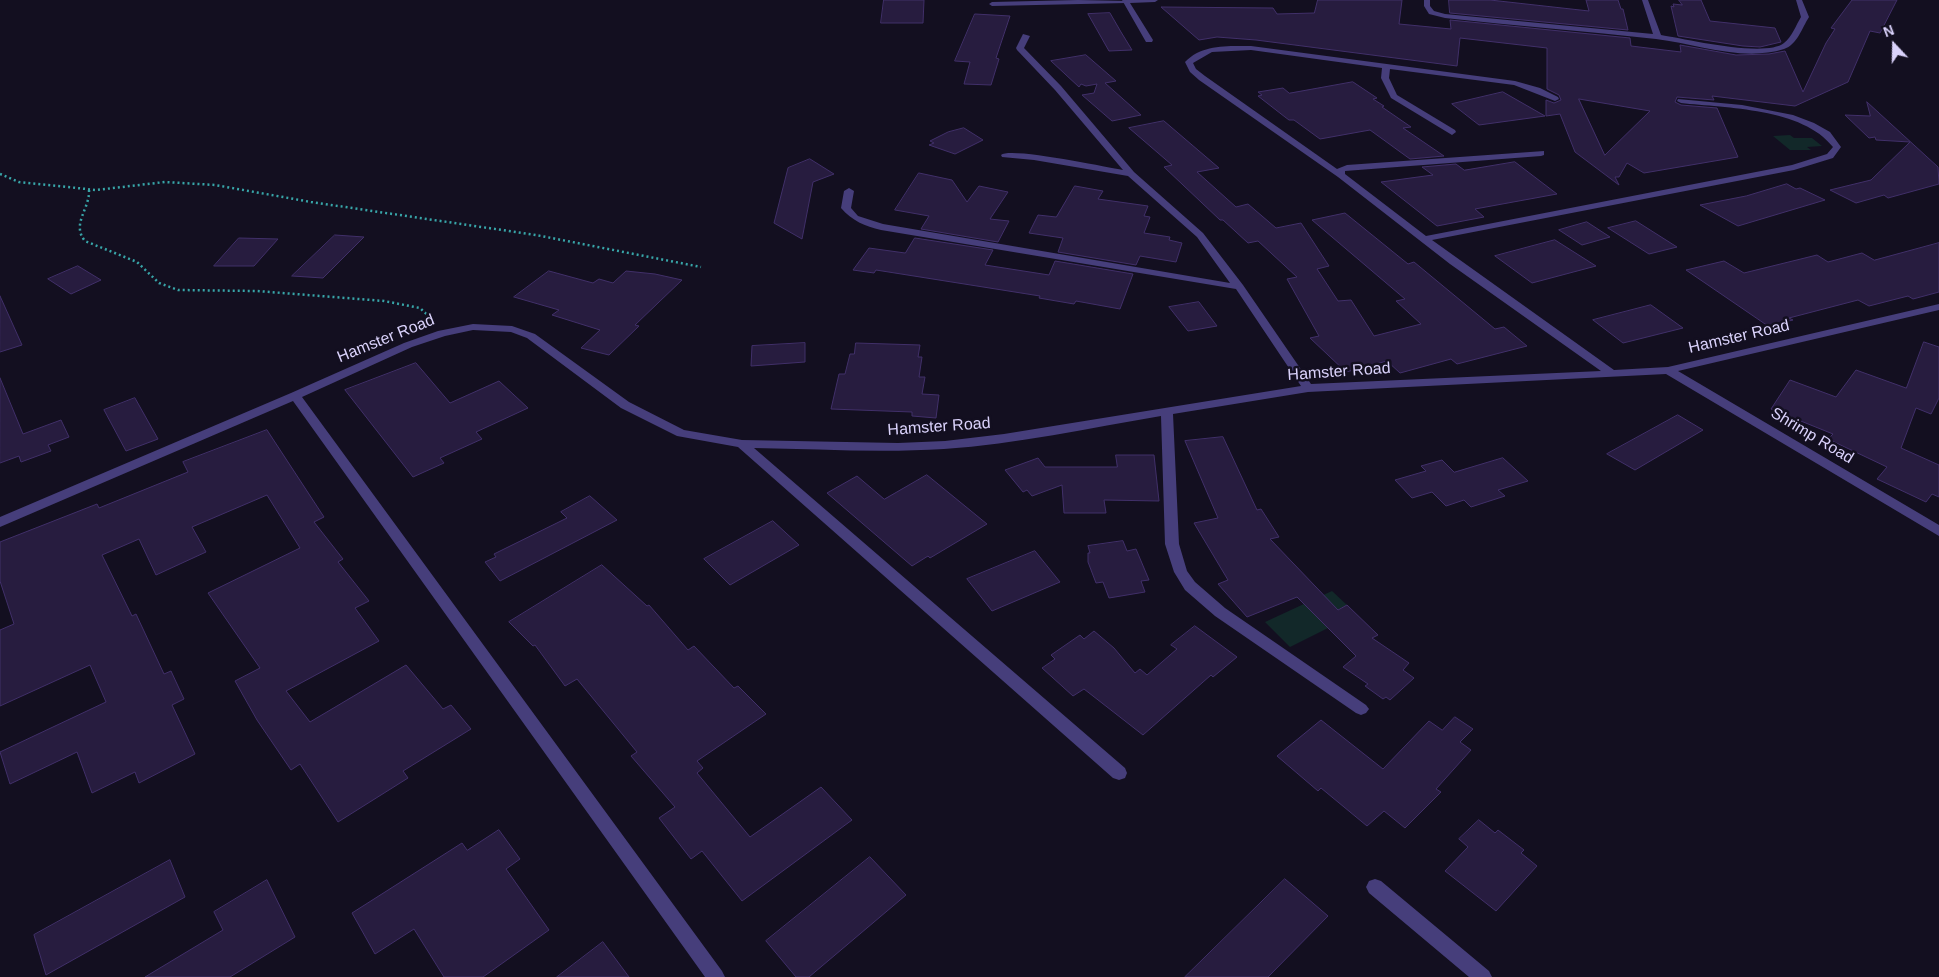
<!DOCTYPE html>
<html>
<head>
<meta charset="utf-8">
<style>
	body { margin:0 }
	#map { position:relative; width:1939px; height:977px; overflow:hidden; background:#130f20; font-family:Helvetica,sans-serif }
	canvas { display:block }
	.north { position:absolute; left:1869px; top:20px; width:50px; height:50px; -webkit-text-stroke:4px #130f20; paint-order:stroke; rotate:339deg; font-size:14px; font-weight:700; line-height:20px; text-align:center; color:#dad2fb }
	.north::after { content:''; display:block; margin:auto; width:18px; height:22px; background:#dad2fb; clip-path:polygon(50% 0,100% 100%,50% 72%,0 100%) }
</style>
</head>
<body>
<div id="map">
<canvas width="1939" height="977"></canvas>
<div class="north">N</div>
</div>
<script>
const context = document.querySelector('canvas').getContext('2d');
context.lineJoin = 'round';
function paint(path, color) {
  context.fillStyle = color;
  context.fill(path, 'evenodd');
}
function strokePath(path, color, width, dash) {
  context.strokeStyle = color;
  context.lineWidth = width;
  context.lineCap = dash ? 'butt' : 'round';
  context.setLineDash(dash || []);
  context.stroke(path);
}
function drawText(font, color, halo, rows, align = 'center') {
  context.font = font + ' Helvetica,sans-serif';
  context.lineWidth = 5;
  context.setLineDash([]);
  context.textBaseline = 'middle';
  context.strokeStyle = halo;
  context.fillStyle = color;
  for (const [text, x, y, turn = 0] of rows) {
    context.save();
    context.translate(x, y);
    context.rotate((+turn || 0) * Math.PI / 180);
    context.textAlign = isNaN(turn) ? turn : align;
    if (halo) context.strokeText(text, 0, 0);
    context.fillText(text, 0, 0);
    context.restore();
  }
}
const green = new Path2D(`
	M1790,135l4,3h18l10,8 -15,1 4,3h-21l-17,-14z
	M1332,591l15,14 -28,14 9,9 -38,19 -25,-25z`);
const building = new Path2D(`
	M884,0h40l-1,23h-42z
	M1318,0h84l-3,24 52,5 -1,-9 180,18 1,8 50,6 -1,-7 56,10 33,-1 16,-3 18,41 23,-49 9,-14 -4,-1 21,-28h45l-17,33 -10,-2 -22,51 -53,24 -83,-10 2,4 -37,-3 -2,5 6,3 36,3 21,49 -94,16 -17,-10 -8,14h-4l4,8 -44,-33 -15,-38 -14,2v-16l8,3 7,-3 -2,-5 -12,-6v-41l-87,-10 -3,28 -201,-26 -39,-3 -18,3 -38,-33 112,1 4,6 37,-1zM1579,99l71,12 -45,44z
	M1449,0h41l99,11 -3,-11h32l3,9h2l5,21 -178,-17z
	M1679,0h22l9,21 65,7 6,14 -21,5 -17,-1 -65,-10 -7,-30 3,1 -1,-3 9,1z
	M1110,13l11,19 11,18 -23,1 -21,-37z
	M975,14l35,2 -14,42 3,1 -8,26 -27,-1 6,-22 -15,-1z
	M1086,55l30,26 -11,2 36,32 -29,6 -30,-26 12,-2 3,-9 -11,2 -5,-2 -2,3 -28,-26z
	M1353,82l24,16 -4,1 11,7 -2,1 29,20 -8,1 41,28 -34,3 -40,-29 -50,9 -26,-19h-5l-4,-3 -27,-21 4,-1 -4,-3 25,-4 6,5z
	M1503,92l42,24 -66,9 -27,-21z
	M1867,102l71,65 1,17 -51,14 -4,-3 -28,8 -26,-13 41,-10 39,-38 -34,-2 -1,-3 -6,1 -24,-23 25,1z
	M1164,121l55,47 -22,4 39,35 12,-3 28,24 25,-5 28,43 -12,3 21,32 13,-1 23,36 47,-12 -25,-23 9,-2 -93,-79 33,-7 63,51 6,-2 81,67 9,-2 23,19 -70,18 -6,-5 -51,14 -13,-12 -41,11 -36,-34 9,-2 -32,-57 10,-2 -39,-36 -10,2 -25,-23h-3l-56,-53 8,-2 -43,-37z
	M964,128l19,12 -28,14 -26,-9 5,-2 -4,-2 18,-9z
	M810,159l24,15 -21,8 -11,57 -28,-16 14,-55z
	M1515,162l42,32 -82,15 9,8 -47,9 -56,-44 52,-7 -11,-8 34,-3 8,6z
	M919,173l33,7 15,22 12,-16 29,6 -18,27 19,2 -11,21 -77,-13 8,-13 -34,-6z
	M1787,184l9,5 4,-1 25,12 -87,26 -38,-21 46,-9z
	M1075,186l28,5 -5,8 50,7 -4,10 6,1 -6,16 26,4 -1,3 13,3 -6,19 -36,-6 -4,9 -78,-13 5,-14 -34,-5 9,-18 18,2z
	M1636,221l41,26 -28,7 -41,-26z
	M1587,222l23,15 -28,8 -23,-15z
	M335,235l29,2 -41,41 -31,-2z
	M239,238l39,1 -24,27h-40z
	M915,238l78,12 -8,15 64,10 6,-14 78,13 -13,35 -44,-8 -2,3 -35,-6 1,-2 -164,-26 -2,3 -21,-3 16,-22 36,5z
	M1555,240l41,26 -64,17 -37,-27z
	M1939,243v49l-26,7 -5,-3 -39,10 -11,-6 -69,18 4,2 -25,6 -82,-56 38,-9 20,12 73,-18 11,7 34,-9 12,7z
	M78,266l23,14 -30,14 -23,-15z
	M549,271l44,12 6,-4 14,4 13,-12 29,3 27,6 -47,45 4,1 -30,29 -28,-7 19,-18 -48,-15 7,-5 -45,-13z
	M0,296l22,49 -22,7z
	M1199,302l18,24 -29,5 -19,-24z
	M1651,305l32,23 -60,15 -30,-23z
	M1924,342l15,5v51l-8,16 -15,-6 -15,40 38,17v32l-7,-3 -6,8 -49,-23 10,-12 -59,-28 5,-5 -62,-25 19,-29 46,17 20,-27 50,18z
	M805,343v19l-54,4 1,-20z
	M856,343l64,2 -2,12h4l-3,20h6l-3,17 17,1 -3,23 -24,-2v-4l-81,-3 8,-35h6l5,-20h4z
	M416,363l34,40 49,-22 29,27 -52,24 6,7 -42,19 4,5 -31,14 -68,-87z
	M0,378l23,56 38,-14 8,17 -21,8 3,6 -30,11 -2,-6 -19,7z
	M135,398l23,41 -32,12 -22,-41z
	M1678,415l25,15 -68,40 -28,-16z
	M267,430l57,87 -10,5 29,37 -5,3 31,39 -14,7 24,33 -93,50 24,31 96,-57 37,44 8,-4 20,24 -68,42 5,7 -70,44 -38,-58 -9,6 -34,-50 -22,-39 25,-13 -52,-75 92,-45 -33,-53 -75,32 14,25 -50,23 -17,-36 -37,16 30,61 4,-2 28,60 7,-3 13,28 -12,6 23,49 -56,29 -4,-11 -43,21 -15,-41 -67,32 -10,-32 106,-50 -16,-37 -90,41v-76l14,-6 -14,-43v-39l97,-38 2,4 89,-36 -5,-10z
	M1223,437l34,73 4,-1 18,28 -9,2 68,71 9,-5 31,30 -6,3 37,25 -6,7 11,8 -24,22 -4,-3 -3,2 -18,-13 3,-2 -25,-17 13,-11 -59,-59 -50,20 -29,-33 10,-4 -34,-57 24,-5 -33,-77z
	M1116,455h38l5,46 -55,-1 2,13h-42l-2,-28 -30,11 -5,-6 -4,2 -18,-22 33,-12 7,9h72z
	M1503,458l25,23 -30,9 7,6 -34,11 -7,-7 -18,6 -14,-14 -20,6 -17,-18 31,-9 -5,-5 21,-6 12,12z
	M927,475l60,49 -57,34 -2,-2 -16,10 -85,-73 30,-17 27,23z
	M590,496l27,24 -117,61 -15,-19 11,-5 -2,-3 73,-36 -6,-6z
	M773,521l26,24 -69,40 -26,-26z
	M1123,541l4,10 9,-2 13,31 -8,1 4,11 -36,6 -6,-16 -7,1 -8,-21v-9h2l-2,-7z
	M1035,551l25,31 -68,29 -25,-32z
	M602,565l45,41 2,-1 39,45 6,-4 40,42 4,-2 28,28 -69,47 6,7 -6,5 53,64 71,-50 31,33 -110,81 -40,-50 -11,8 -32,-41 16,-11 -44,-51 6,-4 -60,-73 -12,7 -30,-41 -2,1 -24,-24z
	M1195,626l42,31 -24,20 -2,-2 -68,60 -59,-46 -11,7 -31,-28 13,-9 -4,-4 29,-20 4,4 10,-8 20,17 21,25 5,-4 7,6 30,-26 -6,-4z
	M1455,717l18,12 -13,13 11,8 -35,39 5,3 -36,36 -21,-17 -17,15 -46,-38 -3,3 -41,-35 44,-36 62,49 46,-48 13,9z
	M1479,820l16,13 3,-3 26,20 -3,3 16,13 -41,45 -51,-40 23,-24 -9,-8z
	M499,830l21,29 -14,10 43,61 -66,47h-39l-30,-48 -39,25 -23,-41 110,-70 5,7z
	M870,857l36,38 -97,82h-13l-30,-36z
	M170,860l15,37 -139,78 -12,-40z
	M1285,879l43,37 -60,61h-83z
	M267,880l28,57 -65,40h-85l78,-47 -9,-18z
	M603,942l26,35h-72z`);
const path = new Path2D(`
	M0,174l19,8 77,8 69,-8 50,3 96,17 225,33 165,32
	M89,190c1,19 -18,34 -4,51l52,21 22,21 19,7 79,1 127,10 36,7 14,13`);
const service = new Path2D(`
	M1078,0l51,1 -3,2 -134,3 -3,-2 3,-2z`);
const minor = new Path2D(`
	M1122,0h36l-3,2 -25,1 23,37 -1,2h-6z
	M1424,0h6v6l4,5 11,3 208,20 -11,-34h6l13,35c25,4 104,23 123,8 8,-6 12,-18 17,-26l-5,-17h6l7,17c-7,11 -12,28 -25,32 -41,13 -87,-5 -128,-10 -70,-8 -141,-13 -211,-21l-16,-4 -5,-8z
	M1023,34l7,2 -6,12 37,38 73,86 69,61 40,52 68,99 290,-13 -151,-107 -112,-87 -139,-97 -9,-8 -5,-10c17,-18 43,-16 66,-16l264,35 25,7 18,9 1,2 -4,2 -41,-16 -124,-16 -1,9 8,17 58,35 1,2 -4,3 -61,-37 -10,-20 1,-10 -131,-18 -39,2 -19,11 3,6 9,7 132,93 10,-4 197,-14v4l-3,1 -196,15v3l81,62 366,-71 35,-11 6,-7c-30,-39 -107,-39 -152,-44l-4,-2 1,-2 64,6 51,10 21,8 16,9 11,15 -8,11 -39,12 -362,70 182,130 54,-3 271,-63v6l-261,61 261,154v11l-273,-162 -358,18 -135,22 6,130 8,27 8,11 30,26 141,97 3,4 -3,4 -5,2 -5,-2 -141,-97 -30,-26 -11,-18 -9,-28 -4,-128c-72,12 -144,28 -217,33 -63,4 -127,0 -190,-1l371,320 2,5 -2,5 -6,2 -6,-2 -375,-331 -61,-11 -56,-28 -94,-70 -16,-6 -38,-2 -28,6 -33,11 -110,50 420,574 3,6h-20l-412,-576 -293,126v-10l291,-124 113,-50 34,-12 35,-7 39,2 23,8 94,68 55,28 58,10 156,3 47,-2 59,-7 297,-48 -65,-97 -355,-59c-16,-4 -29,-9 -40,-22l3,-17 5,-3 5,3 -3,17 7,8 25,8 347,59 -33,-46 -69,-61 -94,-16 -32,-3 -1,-2c10,-8 103,12 122,15l-68,-80 -38,-40 -1,-2z
	M1375,879l6,2 108,90 3,6h-23l-100,-84 -3,-6 3,-6z`);
const streetNames = [
	["Hamster Road",1739,337,-13],
	["Hamster Road",386,339,-22],
	["Hamster Road",1339,372,-4],
	["Hamster Road",939,427,-4],
	["Shrimp Road",1812,436,31]
];
paint(green, '#122829');
paint(building, '#271c3f');
strokePath(building, '#413069', 1);
strokePath(path, '#38a5a8', 2.5, [2, 3]);
paint(service, '#463e7b');
paint(minor, '#463e7b');
drawText('16px', '#dad2fb', '#130f20', streetNames);
</script>
</body>
</html>
